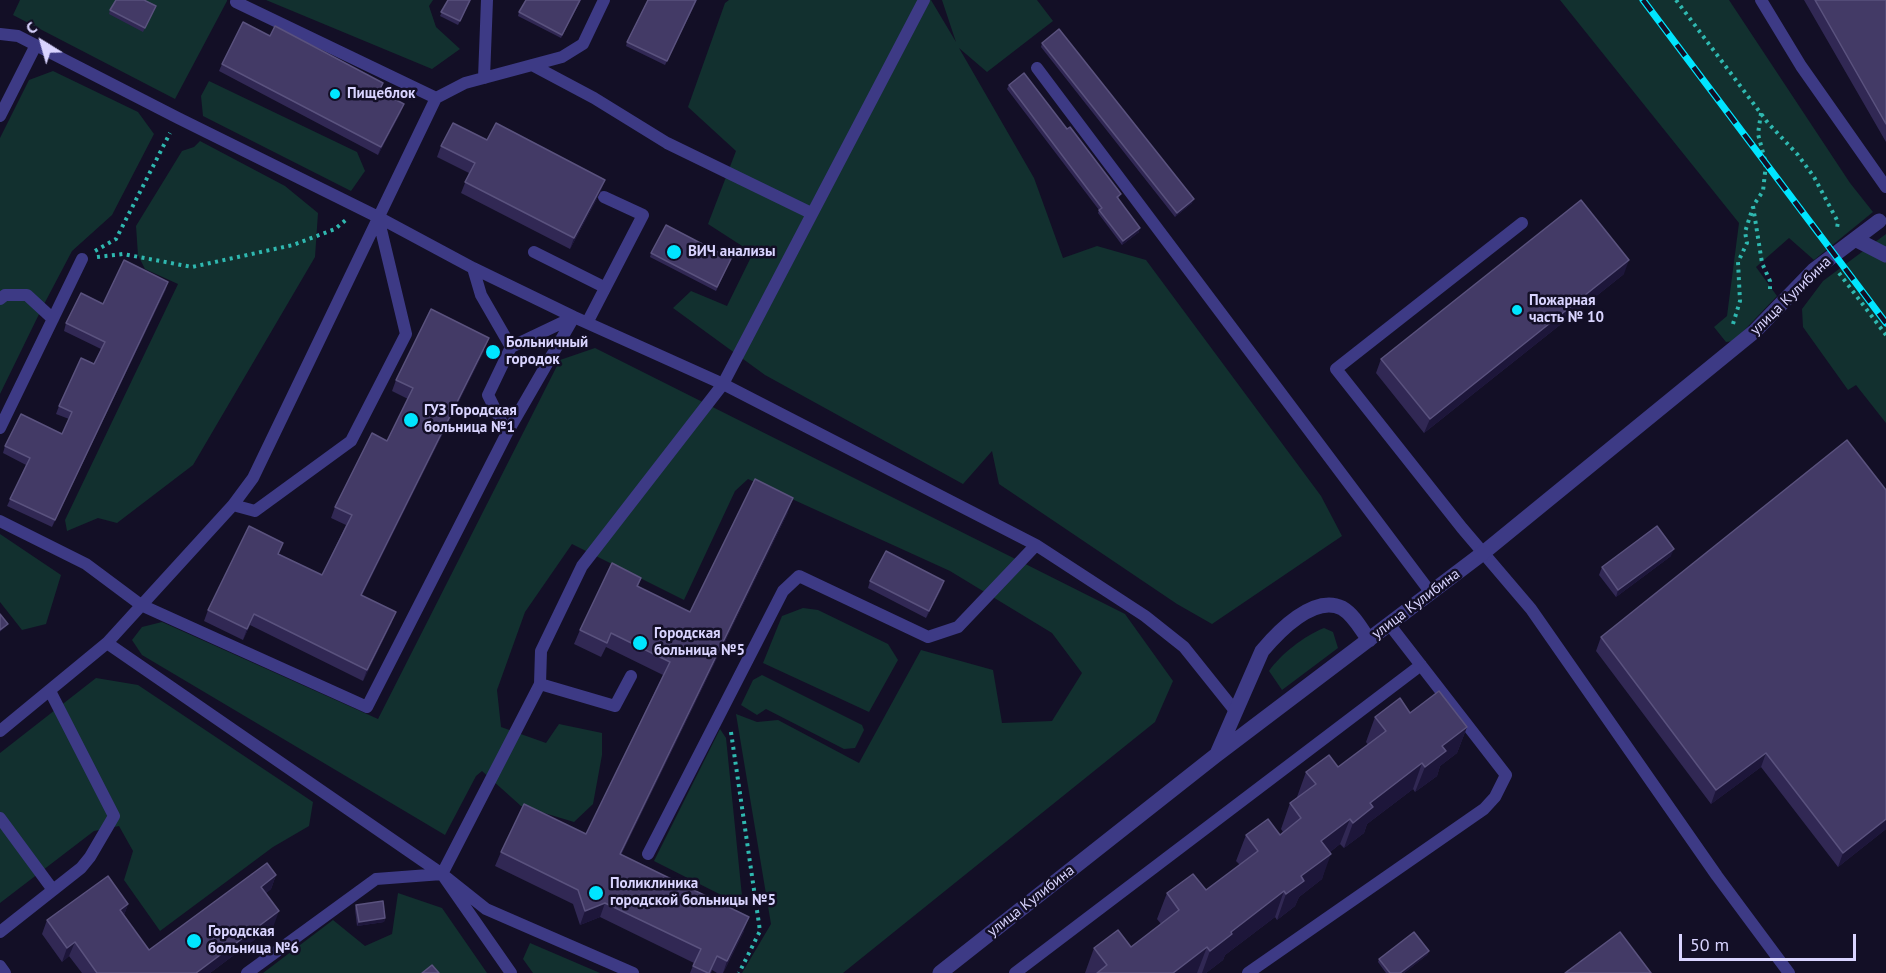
<!DOCTYPE html>
<html>
<head>
<meta charset="utf-8">
<style>
	body { margin:0 }
	#map { position:relative; width:1886px; height:973px; overflow:hidden; background:#130f26; font-family:"PT Sans",sans-serif }
	canvas { display:block }
	.north { position:absolute; left:12px; top:12px; width:60px; height:60px; -webkit-text-stroke:4px #130f26; paint-order:stroke; rotate:323deg; font-size:16px; font-weight:700; line-height:24px; text-align:center; color:#d9d4ff }
	.north::after { content:''; display:block; margin:auto; width:21px; height:27px; background:#d9d4ff; clip-path:polygon(50% 0,100% 100%,50% 72%,0 100%) }
	.scale { position:absolute; left:1679px; top:934px; width:177px; height:27px; box-sizing:border-box; border:3px solid #d9d4ff; border-top:0; padding-left:8px; font-size:18px; line-height:21px; white-space:nowrap; color:#d9d4ff; -webkit-text-stroke:4px #130f26; paint-order:stroke }
</style>
</head>
<body>
<div id="map">
<canvas width="1886" height="973"></canvas>
<div class="north">С</div>
<div class="scale">50 m</div>
</div>
<script>
const context = document.querySelector('canvas').getContext('2d');
context.lineJoin = 'round';
function paint(path, color) {
  context.fillStyle = color;
  context.fill(path, 'evenodd');
}
function strokePath(path, color, width, dash) {
  context.strokeStyle = color;
  context.lineWidth = width;
  context.lineCap = dash ? 'butt' : 'round';
  context.setLineDash(dash || []);
  context.stroke(path);
}
function drawText(font, color, halo, rows, align = 'center') {
  context.font = font + ' "PT Sans",sans-serif';
  context.lineWidth = 5;
  context.setLineDash([]);
  context.textBaseline = 'middle';
  context.strokeStyle = halo;
  context.fillStyle = color;
  for (const [text, x, y, turn = 0] of rows) {
    context.save();
    context.translate(x, y);
    context.rotate((+turn || 0) * Math.PI / 180);
    context.textAlign = isNaN(turn) ? turn : align;
    if (halo) context.strokeText(text, 0, 0);
    context.fillText(text, 0, 0);
    context.restore();
  }
}
const green = new Path2D(`
	M20,0h207v1l-52,98 -162,-84z
	M266,0h167l-4,6 7,21 24,22 -28,20z
	M729,0h202l25,42 -14,-42h95l16,21 -66,51 -28,-24 75,130 29,80 34,-12 49,14 175,236 21,40 -130,88 -35,-20 -178,-120 -7,-33 -29,33 -198,-109 -92,-67 18,-17 36,15 26,-53 -45,-29 28,-73 -48,-44 37,-104z
	M1560,0h169l121,183 23,29 -59,48 -25,-22 -33,29 21,29 -43,45 -8,1 -12,-15 13,-11 12,-93z
	M53,71l85,41 16,22 -42,81 -40,36 -30,57 -42,86v-256l29,-58z
	M209,81l148,71 8,19 -14,20 -148,-75 -2,-20z
	M200,141l85,45 33,27 -3,44 -122,208 -76,58 -19,-5 -31,13 -2,-11 113,-236 -33,-15 -7,-14 -2,-29 46,-75 12,-4z
	M1886,234v189l-30,-38 -8,5 -45,-63 -1,-18 21,-28z
	M595,348l530,266 48,67 -18,41 -312,251h-101l29,-49 -35,-210 21,8 21,-2 81,43 62,-113 72,20 9,53 50,-2 30,-48 -30,-40 -102,-62 -202,-92 -13,12 -51,109 -112,-56 -47,68 -28,78 4,37 45,16 13,-19 43,9v22l-9,49 -19,18 -53,-16 -39,-35 -6,5 -31,59 -303,-180 -10,-15 10,-13 20,-5 216,97 182,-359z
	M0,534l61,41 -15,49 -24,6 -22,-28z
	M803,608l15,2 70,34 10,16 -29,52 -106,-49 19,-47z
	M1324,628l9,4 5,16 -56,42 -13,-19c12,-17 35,-35 55,-43z
	M762,675l100,50 2,5 -9,18 -11,1 -78,-40 -9,6 -16,-10 12,-25z
	M96,678l42,7 175,117 -4,24 -36,21 -113,84 -36,-51 9,-29 -14,-25 -25,5 -94,72v-150z
	M720,729l6,9 17,168 -89,-45z
	M398,893l44,15 45,65h-224l70,-53 32,26 27,-12z
	M530,943l70,30h-67l-10,-14z`);
const path = new Path2D(`
	M1676,0l92,123 30,32 16,22 24,45 -1,6
	M1761,113l-3,21 8,30 -3,27 -10,15 9,57 8,18v8
	M95,251l21,-12 54,-106
	M97,257l26,-3 69,13 101,-22 42,-16 12,-10
	M1839,273l47,62
	M1733,324l7,-23 -2,-39 9,-19 -2,-11 8,-25
	M731,732l29,199 -21,42`);
const service = new Path2D(`
	M1761,0l40,66 85,121
	M236,2l200,96
	M0,34l18,2 160,82 200,99 95,51 101,49 149,67 313,161 109,71 39,31 52,65
	M532,65l62,33 73,45 144,70
	M1037,68l394,525
	M484,78l3,-78
	M0,116l36,-71
	M1522,223l-186,146 126,159 69,81 186,267 72,97
	M534,252l70,35
	M473,268l8,27 30,52 -23,48 19,38
	M0,299l5,-4h22l26,24
	M587,323l56,-108 -39,-18
	M511,347l63,-30
	M0,428l82,-169
	M233,505l22,6 96,-70 55,-107 -28,-117
	M0,521l86,43 55,41 226,102 140,-274 67,-116
	M107,643l335,231 44,35 147,64
	M540,684l75,22 16,-30
	M0,731l107,-88 126,-138 20,-27 183,-380 29,-15 97,-26 21,-13 21,-44
	M0,818l53,72
	M648,854l135,-263 16,-15 129,61 30,-10 78,-82
	M442,874l98,-190 1,-33 41,-85 141,-182 201,-384
	M0,932l81,-64 9,-11 24,-41 -64,-125
	M0,966l5,7
	M247,973l129,-94 66,-5 69,99
	M1015,973l406,-308
	M1248,973l236,-164 11,-12 11,-22 -117,-151`);
const minor = new Path2D(`
	M1855,239l31,16
	M1217,754l45,-103c16,-19 52,-57 80,-43 12,7 19,21 27,32
	M940,973l275,-217 268,-203 272,-222 59,-61 65,-49`);
const rail = new Path2D(`
	M1643,0l243,323`);
const wall = new Path2D(`
	M448,0h23l-13,25 -18,-9z
	M581,0l-20,38 -43,-22 1,-4z
	M697,0l-32,65 -39,-19 1,-4z
	M1804,0h82v142z
	M156,6l-13,26 -34,-18 1,-4z
	M1042,43l150,160 -17,14 -134,-170z
	M222,64l179,48 -23,43 -159,-84z
	M1009,85l112,109 -3,5 21,33 -17,13 -24,-32 1,-3 -92,-121z
	M487,140l114,51 -31,58 -109,-56 8,-20 -32,-16 4,-11z
	M651,253l80,6 -15,32 -66,-34z
	M1624,274l-200,159 -48,-60 5,-14z
	M166,289l-114,238 -45,-21 19,-41 -23,-12 2,-7 57,-12 7,-15 -13,-5 3,-8 35,-42 7,-15 -37,-18 2,-8 37,-19z
	M489,338l-4,11 -123,246 30,27 -29,59 -113,-56 -7,15 -39,-19 4,-11 71,-56 43,21 24,-50 -15,-7 4,-11 52,-66 21,-42 -16,-8 4,-11z
	M788,512l-167,343 123,76 -21,42h-6l-5,-3 -1,3h-21l4,-10 -94,-46 -20,8 -7,-21 -78,-38 6,-14 85,-18 77,-159 -57,-28 -5,10 -27,-13 6,-14 61,-52 -3,9 52,25z
	M1671,556l-55,41 -17,-22 3,-8z
	M870,581l72,7 -16,30 -58,-30z
	M1601,637l285,192 -48,38 -77,-100 -50,37 -115,-153z
	M1410,713l57,14 -10,26 -17,13 -3,10 -22,16 -2,-3 -46,35 -3,9 -20,15 -4,-4 -10,8 -8,27 -23,18 -4,9 -18,14 -2,-3 -50,38 -2,5 -17,13h-121l9,-25 37,-1 30,-23 -4,-5 10,-26 39,-3 34,-25 -4,-4 10,-26h34l3,-3 -2,-3 9,-26 8,-5 -1,-1 9,-25 32,-5 30,-22 -2,-3 9,-25z
	M276,875l-5,14 -5,4 8,32 -64,48h-128l-13,-17 -7,6 -20,-28 5,-14 81,-16 -4,11 25,35z
	M356,905l29,13 -1,4 -27,4 -2,-17z
	M1429,951l-2,4 -23,18h-18l-8,-11 1,-3z`);
const shadedWall = new Path2D(`
	M404,104l-3,8 -23,43 3,-8z
	M605,180l-4,11 -31,58 4,-11z
	M1194,199l-2,4 -17,14 2,-4z
	M1140,228l-1,4 -17,13 1,-4z
	M1629,260l-5,14 -200,159 6,-14z
	M168,282l-2,7 -114,238 3,-7z
	M489,338l-4,11 -128,257 4,-11z
	M793,498l-5,14 -174,356 6,-14z
	M1674,549l-3,7 -55,41 2,-7z
	M944,581l-2,7 -16,30 3,-7z
	M396,612l-4,10 -29,59 4,-11z
	M254,614l-4,11 -7,15 4,-11z
	M8,624l-2,3 -6,5v-2z
	M1467,727l-10,26 -17,13 -3,10 -22,16 10,-25 17,-21z
	M1766,753l-5,14 -50,37 5,-14z
	M1422,763l-9,26 -46,35 -3,9 -20,15 9,-25 17,-20z
	M1350,819l-10,25 -28,22 9,-25z
	M1886,819v10l-48,38 5,-14z
	M1331,854l-9,25 -23,18 -4,9 -18,14 9,-26 15,-18z
	M276,875l-5,14 -15,12 5,-14z
	M1284,891l-9,26 -50,38 -2,5 -17,13h-4l8,-22 21,-19z
	M605,903l-5,14 -20,8 5,-14z
	M128,904l-5,14 -3,-8z
	M279,911l-5,14 -64,48h-14z
	M749,917l-5,14 -21,42 4,-12z
	M385,918l-1,4 -27,4 2,-4z
	M75,942l-6,14 -7,6 5,-14z
	M1207,947l-10,26h-24z
	M1429,951l-2,4 -23,18h-4z`);
const building = new Path2D(`
	M116,0h28l12,6 -11,22 -35,-18z
	M448,0h22l-10,21 -19,-9z
	M526,0h54l-18,35 -43,-23z
	M648,0h48l-29,61 -40,-19z
	M1815,0h71v124z
	M243,22l27,14 5,-10 108,57 -4,8 25,13 -23,43 -159,-83z
	M1059,29l135,170 -17,14 -135,-170z
	M1024,73l43,56 3,-2 51,67 -4,3 23,31 -17,13 -24,-31 3,-2 -93,-123z
	M453,123l34,17 9,-17 109,57 -31,58 -109,-56 10,-19 -34,-17z
	M1581,200l48,60 -199,159 -49,-60z
	M666,225l65,34 -14,28 -66,-34z
	M124,260l44,22 -113,238 -45,-21 20,-41 -25,-12 16,-32 41,20 10,-22 -13,-6 22,-48 13,6 11,-22 -39,-19 15,-30 22,11z
	M431,309l58,29 -128,257 35,17 -29,58 -113,-56 -7,15 -39,-19 41,-84 34,17 -5,11 44,21 30,-60 -17,-8 37,-74 15,8 26,-53 -17,-8z
	M1847,440l39,50v329l-43,34 -77,-100 -50,37 -115,-153z
	M755,479l38,19 -173,356 129,63 -22,44 -10,-5 -8,17h-1l-15,-7 8,-17 -96,-46 -20,8 -7,-21 -77,-38 23,-48 62,30 84,-172 -59,-29 -4,10 -27,-13 32,-67 29,15 -4,8 53,26z
	M1657,526l17,23 -56,41 -16,-23z
	M886,551l58,30 -15,30 -59,-30z
	M0,614l8,10 -8,6z
	M1439,691l28,36 -25,19 4,5 -21,16 -3,-4 -52,40 3,4 -20,16 -3,-4 -29,22 10,13 -30,22 3,5 -18,13 -2,-3 -53,41 1,2 -22,17 -3,-4 -34,26h-76l10,-8 -13,-17 24,-18 13,17 48,-37 -12,-17 26,-19 13,16 52,-39 -12,-16 22,-16 12,16 21,-17 -11,-15 26,-19 -10,-12 23,-17 9,12 48,-36 -11,-14 25,-19 10,15z
	M267,863l9,12 -15,12 18,24 -83,62h-99l-22,-31 -8,6 -20,-28 61,-44 20,28 -8,6 29,40z
	M383,901l2,17 -26,4 -3,-17z
	M1414,932l15,19 -29,22h-10l-11,-14z
	M1620,932l31,41h-86z
	M432,965l7,8h-17z`);
const markers = [
	[335,94,6,"#00e5ff"],
	[674,252,8,"#00e5ff"],
	[1517,310,6,"#00e5ff"],
	[493,352,8,"#00e5ff"],
	[411,420,8,"#00e5ff"],
	[640,643,8,"#00e5ff"],
	[596,893,8,"#00e5ff"],
	[194,941,8,"#00e5ff"]
];
const poiNames = [
	["Пищеблок",347,94],
	["ВИЧ анализы",688,252],
	["Пожарная",1529,301],
	["часть № 10",1529,318],
	["Больничный",506,343],
	["городок",506,360],
	["ГУЗ Городская",424,411],
	["больница №1",424,428],
	["Городская",654,634],
	["больница №5",654,651],
	["Поликлиника",610,884],
	["городской больницы №5",610,901],
	["Городская",208,932],
	["больница №6",208,949]
];
const streetNames = [
	["улица Кулибина",1791,296,-44],
	["улица Кулибина",1416,604,-37],
	["улица Кулибина",1031,901,-38]
];
paint(green, '#12302f');
strokePath(path, '#2fb8b0', 4, [3, 4.5]);
strokePath(service, '#3d3a85', 12);
strokePath(minor, '#3d3a85', 15);
strokePath(rail, '#00e5ff', 7);
strokePath(rail, '#130f26', 4.5, [14]);
paint(wall, '#312854');
paint(shadedWall, '#1d163a');
paint(building, '#433a66');
strokePath(building, '#5a527e', 1.5);
for (const [x, y, r, color] of markers) {
  const dot = new Path2D();
  dot.arc(x, y, r, 0, 2 * Math.PI);
  context.fillStyle = color;
  context.fill(dot);
  strokePath(dot, '#130f26', 2);
}
drawText('bold 15px', '#d9d4ff', '#130f26', poiNames, 'left');
drawText('15px', '#d9d4ff', '#130f26', streetNames);
</script>
</body>
</html>
